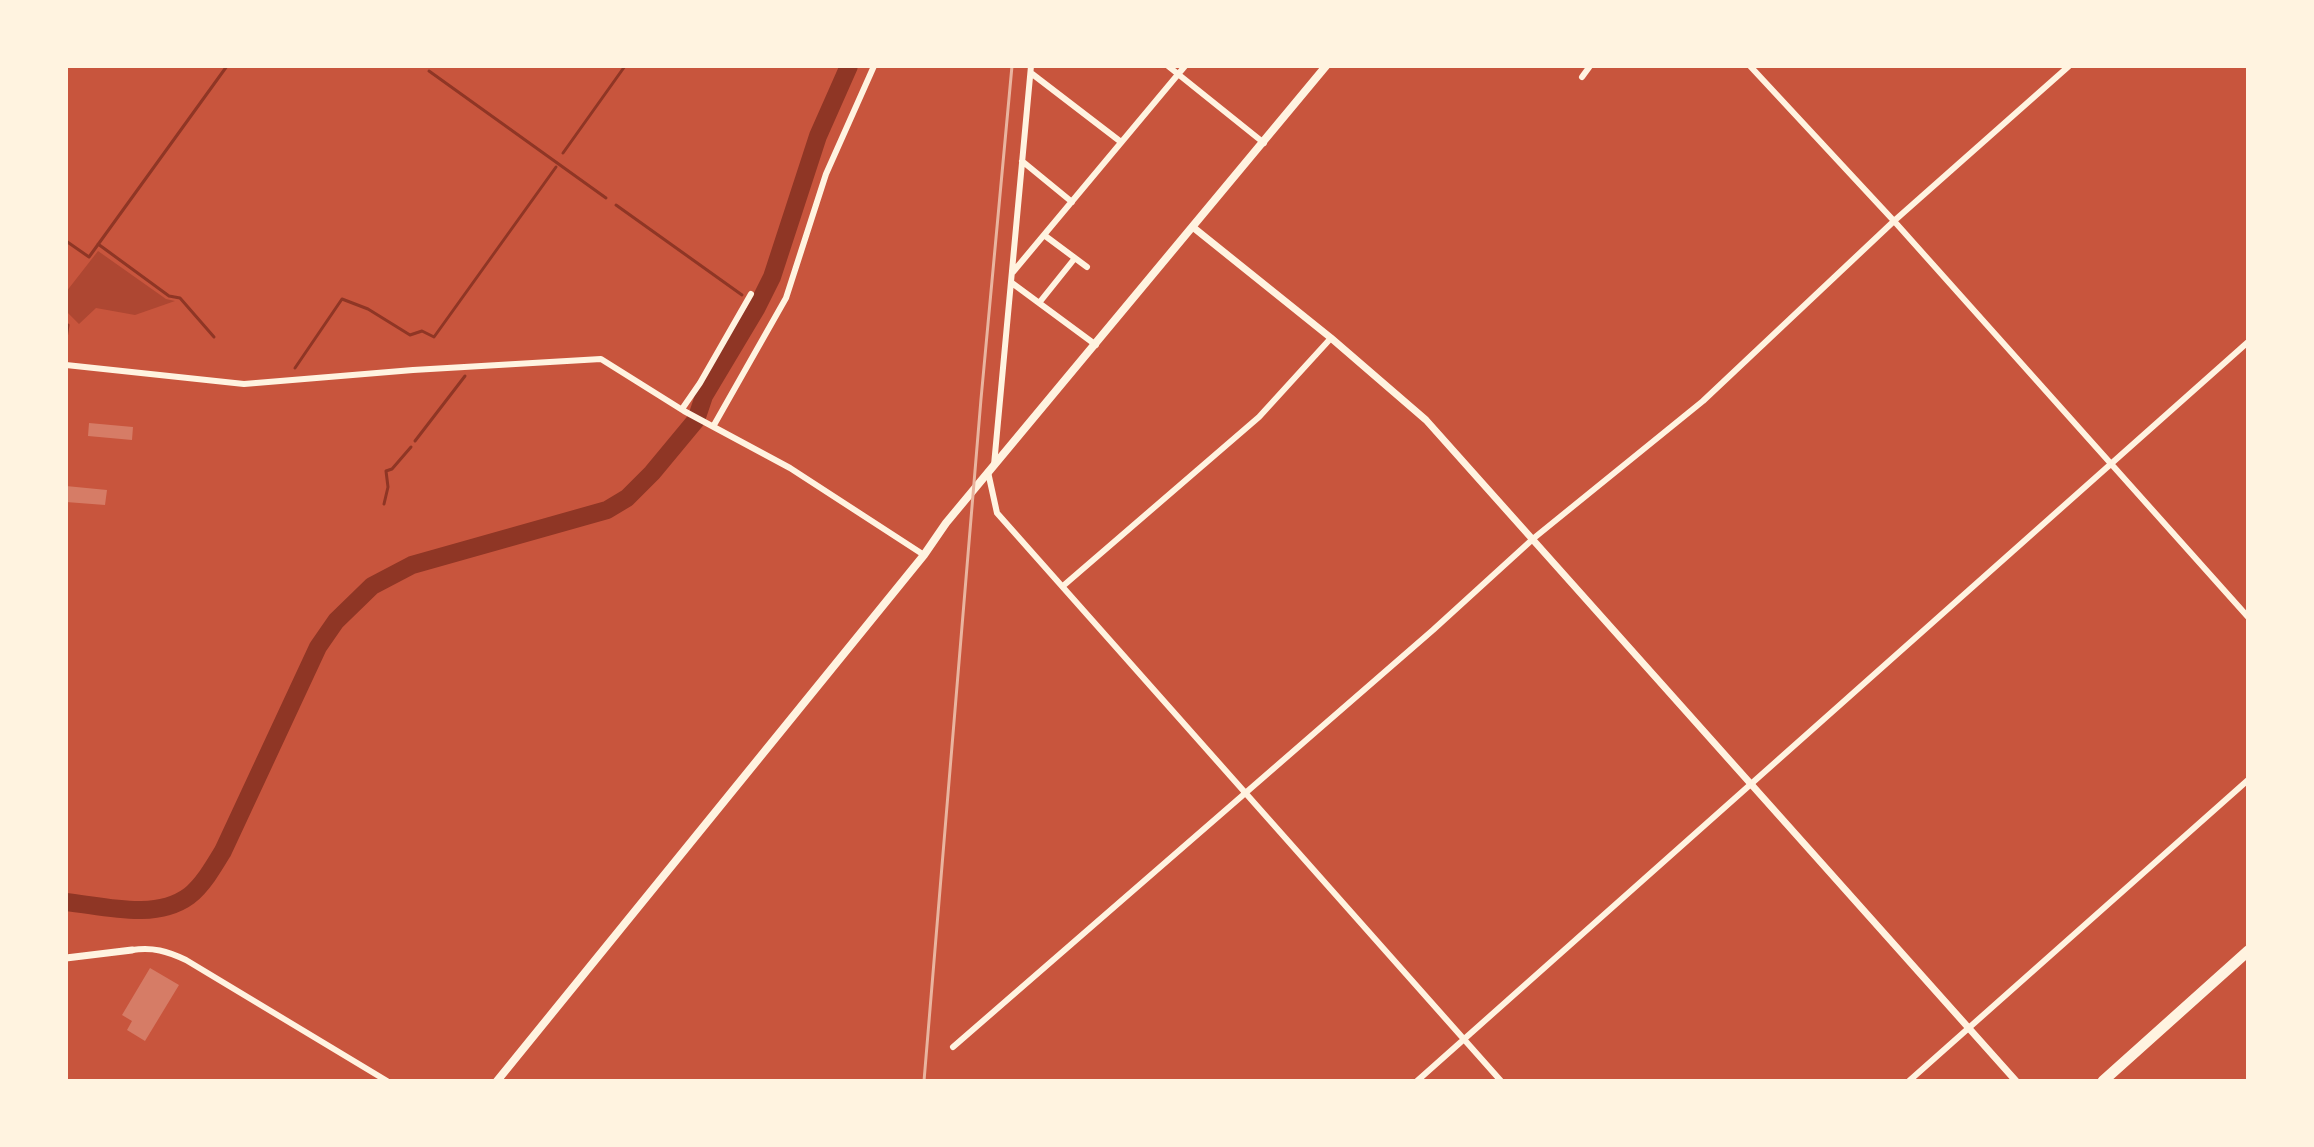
<!DOCTYPE html>
<html>
<head>
<meta charset="utf-8">
<style>
	body { margin:0 }
	#map { position:relative; width:2314px; height:1147px; overflow:hidden; background:#c8553d; font-family:Ubuntu,sans-serif }
	canvas { display:block }
	.frame { position:absolute; inset:0; border:68px solid #fff3e0; pointer-events:none }
</style>
</head>
<body>
<div id="map">
<canvas width="2314" height="1147"></canvas>
<div class="frame"></div>
</div>
<script>
const context = document.querySelector('canvas').getContext('2d');
context.lineJoin = 'round';
function paint(path, color) {
  context.fillStyle = color;
  context.fill(path, 'evenodd');
}
function strokePath(path, color, width, dash) {
  context.strokeStyle = color;
  context.lineWidth = width;
  context.lineCap = dash ? 'butt' : 'round';
  context.setLineDash(dash || []);
  context.stroke(path);
}
const green = new Path2D(`
	M98,251l68,48 9,2 -40,14 -39,-7 -17,16 -13,-13v-19z`);
const stream = new Path2D(`
	M429,71l177,127
	M563,153l62,-87
	M616,205l126,90
	M66,241l23,16 138,-191
	M98,244l71,52 11,2 34,39
	M66,339l2,-14
	M295,368l47,-69 26,10 42,26 12,-4 12,6 122,-170
	M415,441l50,-65
	M384,504l4,-17 -2,-16 6,-2 19,-22`);
const river = new Path2D(`
	M66,902c38,4 89,19 123,-6 14,-11 25,-30 34,-45l95,-204 18,-26 36,-35 40,-21 195,-55 20,-12 25,-25 44,-53 8,-24 52,-87 16,-32 46,-141 31,-70`);
const building = new Path2D(`
	M89,423l44,4 -1,13 -44,-4z
	M66,486l41,4 -2,15 -39,-3z
	M150,968l29,17 -34,56 -18,-11 5,-9 -10,-6z`);
const minor = new Path2D(`
	M1168,66l96,77
	M1750,66l144,155 354,396
	M1031,73l90,69
	M1582,77l8,-11
	M1022,161l50,41
	M1044,235l43,32
	M1013,272l172,-206
	M1012,283l84,62
	M1039,303l36,-45
	M66,365l178,19 169,-14 188,-11 83,52 106,57 134,87
	M682,409l18,-26 51,-89
	M714,425l72,-127 40,-124 48,-108
	M994,465l37,-399
	M988,472l9,41 504,568
	M1063,586l196,-169 72,-79
	M132,950c21,-3 35,1 54,10l201,121
	M953,1047l480,-417 101,-92 169,-137 191,-180 175,-155
	M1417,1081l831,-739
	M1909,1081l339,-301`);
const tertiary = new Path2D(`
	M1194,228l137,110 95,82 590,661
	M66,958l66,-8`);
const secondary = new Path2D(`
	M497,1081l427,-526 22,-32 380,-457`);
const motorway = new Path2D(`
	M2103,1081l145,-130`);
const rail = new Path2D(`
	M924,1081l57,-682 31,-333`);
paint(green, '#ae4732');
strokePath(stream, '#8f3625', 3);
strokePath(river, '#8f3625', 18);
paint(building, '#d67c66');
strokePath(minor, '#fff3e0', 6);
strokePath(tertiary, '#fff3e0', 7);
strokePath(secondary, '#fff3e0', 8);
strokePath(motorway, '#fff3e0', 11);
strokePath(rail, '#e9b49f', 3);
</script>
</body>
</html>
